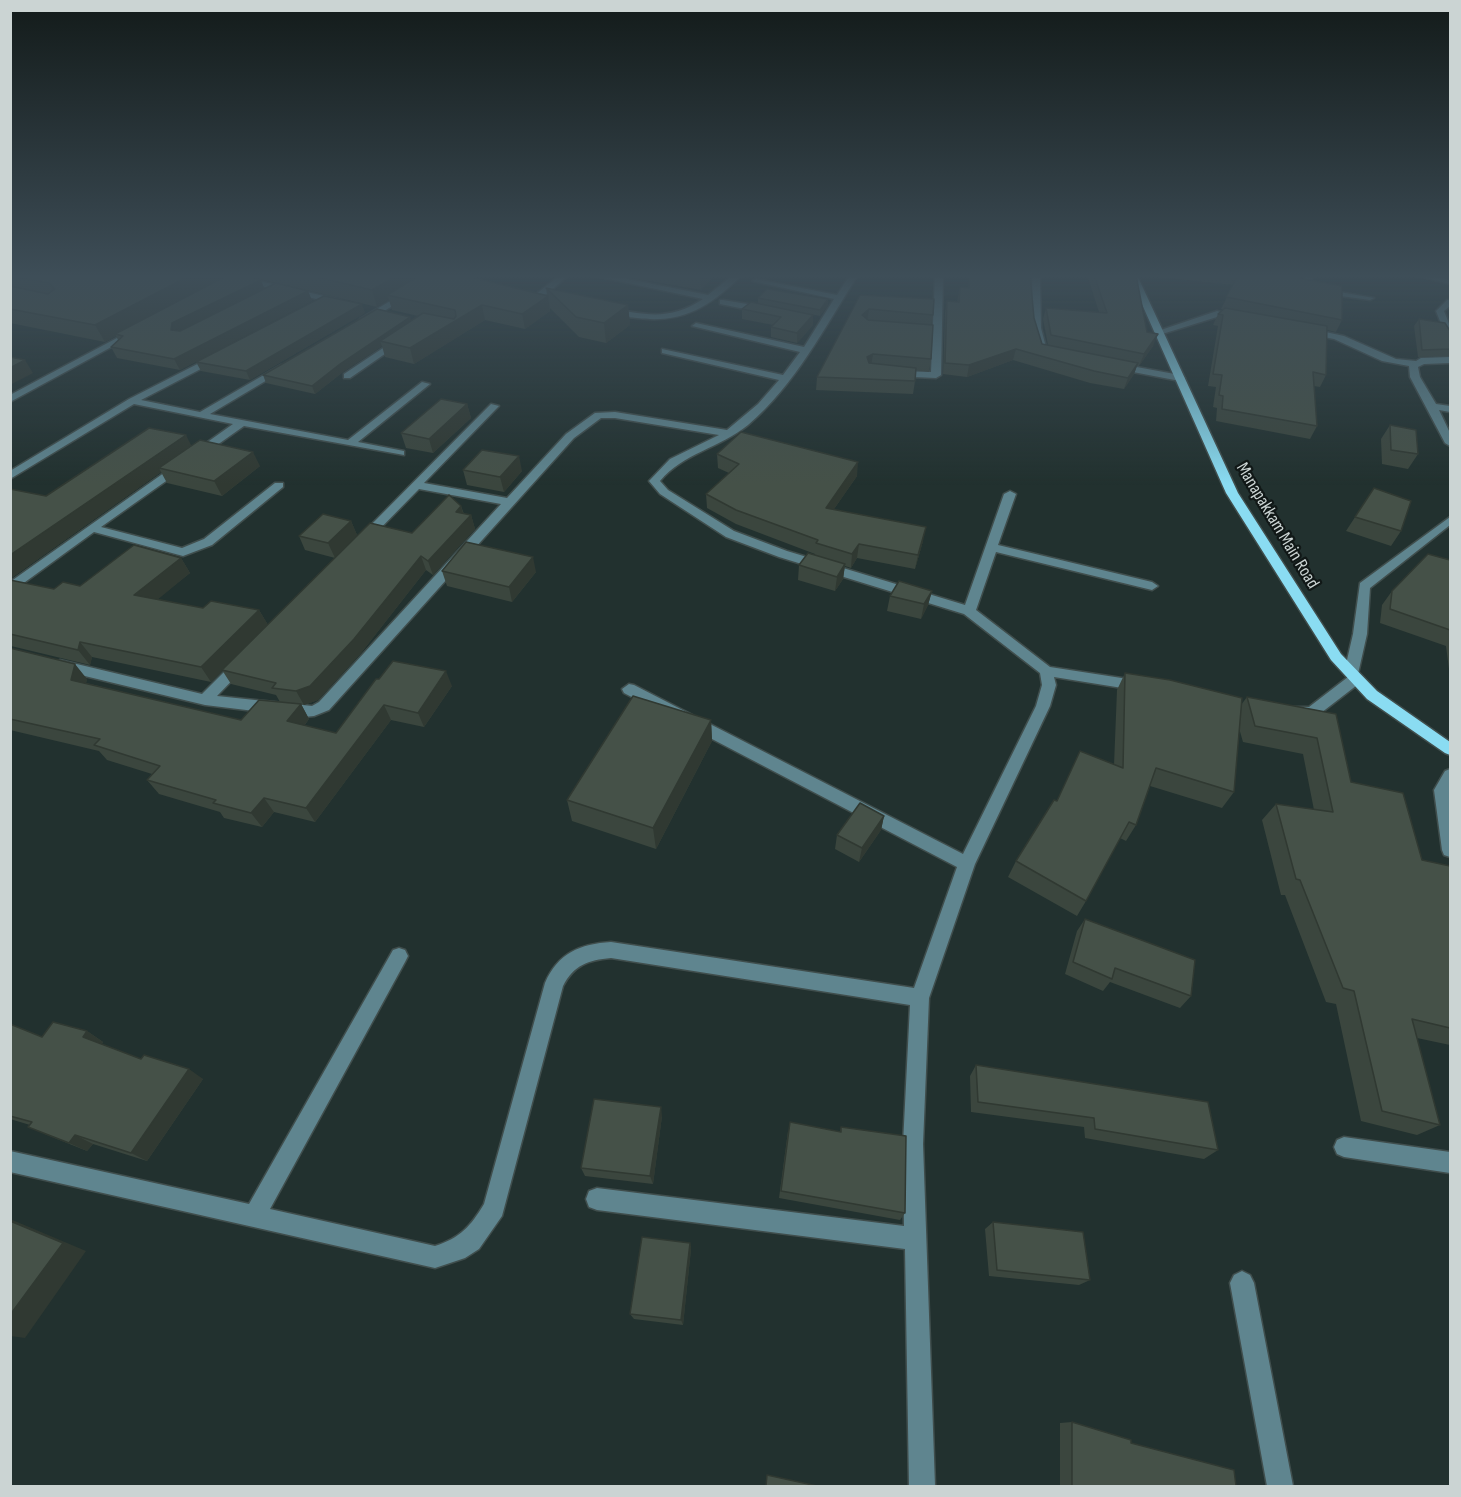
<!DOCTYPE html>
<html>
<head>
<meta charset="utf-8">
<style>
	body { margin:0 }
	#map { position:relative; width:1461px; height:1497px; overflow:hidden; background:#22312f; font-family:"Sofia Sans Condensed",sans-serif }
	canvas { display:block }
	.frame { position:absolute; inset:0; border:12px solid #cbd4d3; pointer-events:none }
</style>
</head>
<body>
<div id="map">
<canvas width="1461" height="1497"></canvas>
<div class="frame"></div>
</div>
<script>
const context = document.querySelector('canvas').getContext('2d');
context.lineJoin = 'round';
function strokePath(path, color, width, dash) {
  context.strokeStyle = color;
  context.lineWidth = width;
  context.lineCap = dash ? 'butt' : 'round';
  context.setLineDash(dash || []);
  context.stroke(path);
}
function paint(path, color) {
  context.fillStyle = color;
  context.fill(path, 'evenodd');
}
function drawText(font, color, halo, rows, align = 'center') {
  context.font = font + ' "Sofia Sans Condensed",sans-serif';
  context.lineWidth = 4.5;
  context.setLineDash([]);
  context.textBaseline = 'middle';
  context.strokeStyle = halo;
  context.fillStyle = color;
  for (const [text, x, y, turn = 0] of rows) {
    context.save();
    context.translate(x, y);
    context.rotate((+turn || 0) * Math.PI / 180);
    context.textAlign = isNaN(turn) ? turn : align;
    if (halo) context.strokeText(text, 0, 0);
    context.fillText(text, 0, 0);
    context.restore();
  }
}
const minor = new Path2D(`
	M434,275h11l-78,46 -7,-2z
	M560,275l8,1 -27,23h-6v-4z
	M590,275h18l100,20 25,-20h9c-32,32 -60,49 -105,43 -10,-1 -24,-2 -32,-7l4,-3c37,7 61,13 94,-9z
	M850,275h8c-33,52 -63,110 -110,150 -28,23 -65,28 -88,56l8,9 66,41 53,20 178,54 39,-111 6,-3 6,3 -18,51 154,37 6,4 -6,4 -156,-38 -20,58 74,57 91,14 7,5 -7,5 -87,-14 2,8 -6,21 -75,158 -46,134 -6,146 12,342h-26l-4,-237 -308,-39 -8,-3 -3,-8 3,-8 8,-3 307,38 -1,-82 7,-139 -299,-47c-23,2 -37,7 -48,28l-61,230 -23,33 -14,9 -30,10 -425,-96v-21l239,53 144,-254 6,-2 6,2 3,6 -3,6 -135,247 165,37c25,-8 36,-20 49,-42l61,-221c13,-30 35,-39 66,-41l303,46 43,-121 -333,-174 -2,-4 7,-5 5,1 329,169 73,-148 6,-21 -2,-12 -76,-59 -185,-57 -53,-20 -66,-43 -11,-13 21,-22 49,-24 -104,-17h-14l-27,20 -245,272 -15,6 -10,1 -99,-12 -145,-35 -7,-5 7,-5 142,34 34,-34h10l2,3 -2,3 -29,30 95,10 7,-4 182,-198 -82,-15 -52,53h-8l-2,-3 134,-135 8,2 -75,77 83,15 59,-64 29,-21 20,-1 112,18 31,-26 21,-24 -117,-27v-4l121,26 17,-23 -108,-26 4,-3 108,24 30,-48 -82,-18 4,-2 81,16z
	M935,275h8l-2,100 -5,3 -44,-2v-4l3,-1 36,1z
	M1032,275h8l1,53 6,23 -5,3 -5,-3 -4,-23z
	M1304,275h8l-1,12 63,11 -4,2 -66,-9z
	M1414,275h17l19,5v4z
	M242,277l99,23 1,2 -4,2 -99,-23v-4z
	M723,300l42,7 4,3 -4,3 -45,-9v-4z
	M1447,300h3v6l-6,5 6,15v13l-4,-3 -10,-25z
	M1217,311l24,7 -4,3 -20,-4 -58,18 -4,-3z
	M1307,328l37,8 52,23 20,2 5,-3 29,-1v6l-26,1 -6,3 2,10 16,27 14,2v6l-11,-2 11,23v13l-5,-3 -35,-66 -1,-11 -27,-5 -48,-22 -30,-6v-4z
	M132,330l7,2 -129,70v-7z
	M398,338l7,2 -55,38h-6v-4z
	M217,354l5,3 -2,2 -79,41 59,12 81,-47 5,3 -2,2 -74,44 138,26 74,-58 8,2 -72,58 46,9v4l-160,-29 -143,101 81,21 22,-9 71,-56h8v4l-71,58 -29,11 -89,-24 -84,61v-11l223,-158 -99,-20 -124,75v-8l119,-72z
	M1115,363l65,12 5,3 -5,3 -68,-13 -2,-2z
	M1450,517v8l-80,63 -3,46 -9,40 5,4 -2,4 -44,34 -27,-1 -2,-4 2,-4h19l39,-30 -4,-4 9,-39 7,-51z
	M1450,769v88l-6,-2 -2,-5 -8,-60 11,-19z
	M1344,1137l106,15v21l-106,-16 -7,-3 -3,-7 3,-7z
	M1242,1271l8,4 4,8 39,203h-26l-37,-203 4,-8z`);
const major = new Path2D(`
	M1129,275h8l101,218 103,161 36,37 73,51v13l-5,-2 -78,-54 -36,-39 -105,-167z`);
const wall = new Path2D(`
	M10,275l298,16 4,10 -132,69 -63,-12 -6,-11 7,-7 -2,-4 -11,6 -95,-19z
	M462,275l85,20 -1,-7 82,17 2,20 -24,18 -27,-6 -29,-29v3l-25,18 -40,-9 -71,44 -29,-7 -3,-11 -39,26 -28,22 -49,-11 -3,-8 148,-54 7,-5 -26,-6 -3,-10 -12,7 -130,-31z
	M614,275h101l-14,15z
	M969,275h61l4,43 8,26 6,1 -5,-26 3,-11 53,4 -12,-37h49l11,57 6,14 -14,20h-2l-3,8 -10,15 -34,-6 -77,-23 -46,17 -24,-3 2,-62 2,-11 10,1 3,-15 8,1z
	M1139,275h160v3l43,42 -6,12 -9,-2 -1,45 -6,12 -6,-1 3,40 -7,13 -94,-18 1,-13 -4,-1 3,-20 -8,-1 10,-60 -5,-1 5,-11 5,-5h-2l12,-24z
	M860,295l73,20 -2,10v34l-2,13 -13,-2 -1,11 -2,13 -97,-4 1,-13z
	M758,298l70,1v6l-8,11 -10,-2 3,11 -16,18 -26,-6v-10l2,-2 -31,-6v-10l16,-6z
	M365,313l-115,67 -49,-9 -5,-9z
	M1419,319l31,12v25l-32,1 -4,-31z
	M467,404l4,14 -38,35 -27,-5 -5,-15z
	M1390,425l28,29 -10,15 -26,-5 -1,-25z
	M192,446l68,20 -38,30 -55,-13 -6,-11 -151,107v-90l36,7z
	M717,454l140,22 -23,33 89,32 -8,28 -58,-11 -6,10 -6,-2 -2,13 -8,12 -37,-11 1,-15 16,-10v-1l-79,-30 -29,-16 -1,-14 23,-21 -11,-5z
	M463,470l59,1 -18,21 -37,-7z
	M1374,488l27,43 -10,15 -45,-15z
	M461,506l3,8 7,1 4,14 -42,46 -7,-5 -65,83 -43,47 -14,5 -3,-1 8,15 -5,7 32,7 40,-54 76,7 -28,41 -33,-7 -76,102 -41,-10 -12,15 -38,-9 -4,-6 -61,-18 -12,-14 5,-6 -45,-14 -8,-9 -89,-21v-82l77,31 -1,4 155,37 39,-18 -4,-7 -45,-11 -9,-14 190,-137z
	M351,521l6,14 -22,23 -30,-8 -6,-14z
	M181,558l9,15 -33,26 46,9 56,2 9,15 -57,57 -119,-25 -2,8 -79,-19 -1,-66 44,9 26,-3z
	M1450,560v117l-4,-31 -66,-23 2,-18 10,-14z
	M442,571l94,1 -24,30 -65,-16z
	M932,591l-4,14 -7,14 -34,-8 3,-15z
	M1125,673l116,32 6,-8 89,17 15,68 71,78 28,6v179l-33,-7 23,87 -23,10 -56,-14 -25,-117 -10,-2 -41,-107h-4l-19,-75 14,-16 38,6 -11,-56 -60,-12 -4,-14 -5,64 -12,16 -72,-22 -14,39 -10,16 -6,-3 -34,63 -9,15 -69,-39 8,-16 41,-60 23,-50 34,14 3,-75z
	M711,720l1,21 -56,108 -84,-28 -5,-21z
	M884,816l-3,14 -22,32 -24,-13 2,-14z
	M1085,919l106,77 -11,12 -70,-26 -7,9 -38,-17 12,-43z
	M10,1024l32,13 45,-6 16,11 -1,2 39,15 62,20 -56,82 -54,-17 -6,7 -40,-16 -19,-8 2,-2 -20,-6z
	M976,1065l242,85 -14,9 -119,-21 -1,-11 -113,-15 -1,-36z
	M662,1116l-9,68 -68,-8 -4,-8z
	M841,1127l64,86 -5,7 -121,-22 9,-67h52z
	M993,1222l97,58 -11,5 -90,-9 -4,-47z
	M690,1243l1,6 -8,76 -49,-6 -4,-5z
	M1072,1422l59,21 105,43h-176v-63z`);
const shadedWall = new Path2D(`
	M191,275h38l-114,59 1,2 -11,6 -10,-17z
	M398,275h26l-37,20 2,5 -12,7 -5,-17z
	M700,275h15l-14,15z
	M261,280l4,10 -88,43 -6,-3 1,-7z
	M308,291l4,10 -132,69 -6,-11z
	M548,296l2,15 -25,18 -3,-15z
	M828,299v6l-8,11v-6z
	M362,304l3,9 -115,67 -4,-9z
	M482,305l3,15 -71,44 -4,-16z
	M628,305l2,20 -24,18 -2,-20z
	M869,309l-2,13 -5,-7z
	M813,315v10l-16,18v-10z
	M410,317l3,8 -33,16 2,5 -39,26 -28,22 -3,-8 28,-22z
	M1158,334l-5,12 -14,20 5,-12z
	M1016,349l-3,11 -46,17 2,-12z
	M873,354l-2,13 -4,-10z
	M25,360l8,13 -23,12v-17z
	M1138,363l-4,11 -10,15 4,-11z
	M467,404l4,14 -38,35 -4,-14z
	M186,435l7,14 -34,19 2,4 -151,107v-24z
	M253,452l7,14 -38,30 -8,-15z
	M519,456l3,15 -18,21 -4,-15z
	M858,462l-1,14 -32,46 1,-14z
	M461,506l4,14 -9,-8z
	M471,515l4,14 -42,46 -5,-14z
	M351,521l6,14 -22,23 -7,-15z
	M926,527l-3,14 -8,28 3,-14z
	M859,544l-2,14 -6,10 1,-14z
	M421,556l5,14 -65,83 -43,47 -14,5 -8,-14z
	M533,557l3,15 -24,30 -3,-15z
	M181,558l9,15 -45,37 -11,-15z
	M845,564l-2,15 -8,12 2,-14z
	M932,591l-4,14 -7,14 3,-15z
	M259,610l9,15 -57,57 -10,-15z
	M80,642l12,15 -2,8 -12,-15z
	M75,664l12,15 -3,16 -13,-15z
	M446,671l6,15 -28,41 -6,-14z
	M301,704l8,15 -13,17 -9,-15z
	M384,705l7,15 -76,102 -9,-14z
	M711,720l1,21 -56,108 -3,-21z
	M264,798l10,14 -12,15 -11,-14z
	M884,816l-3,14 -22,32 3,-14z
	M87,1031l16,11 -4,5 -16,-10z
	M189,1069l14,10 -56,82 -16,-8z
	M661,1107l1,9 -9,68 -3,-8z
	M75,1135l18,9 -6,7 -18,-8z
	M10,1219l76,32 -61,87 -15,-2z
	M690,1243l1,6 -8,76 -2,-5z`);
const building = new Path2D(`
	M10,275h181l-96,50 -85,-16v-23l38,8 7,-5 -6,-6 -39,-7z
	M228,275h16l17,5 -89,43 -1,7 9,1 96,-48 32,8 -134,68 -63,-12 12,-11 -8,-2z
	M308,275h90l-26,15z
	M420,275h42l86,21 -26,18 -40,-9 -72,43 -30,-7 43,-28 31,6 2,-3 -1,-6 -68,-15z
	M970,275h60l4,43 8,26 96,19 -10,15 -34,-7 -78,-22 -47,16 -24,-2 2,-62 12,1 1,-15 9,1z
	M1094,275h42l11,57 11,2 -14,20 -93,-19 -5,-27 61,5z
	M1238,275h61v3l43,8v34l-116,-23z
	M546,288l82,17 -24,18 -28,-6z
	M767,289l61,10 -8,11 -62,-12z
	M860,295l74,4 -1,16 -64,-6 -7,6 6,5 65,5 -2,34 -58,-5 -6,3 2,6 47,5 -1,13 -98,-4z
	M324,296l38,8 -116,67 -50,-9z
	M751,302l62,13 -16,18 -26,-6 10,-10 -39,-8z
	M1225,308l102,18 -1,49 -13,-3 4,54 -95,-17 1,-13 -4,-1 3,-20 -9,-1 10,-59 -5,-1z
	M377,309l33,8 -70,47 -28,22 -49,-11z
	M1419,319l26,4 5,8v18l-28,1z
	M10,357l15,3 -15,8z
	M441,399l26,5 -38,35 -28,-6z
	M1390,425l26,5 2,24 -27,-4z
	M149,428l37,7 -176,120v-66l36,7z
	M741,432l117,30 -32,46 100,19 -8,28 -59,-11 -7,10 -36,-11 2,-3 -82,-30 -30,-16 33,-30 -22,-10z
	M200,440l53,12 -39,29 -55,-13z
	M482,450l37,6 -19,21 -37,-7z
	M1374,488l37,13 -10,30 -46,-14z
	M449,495l12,11 -5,6 15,3 -43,46 -7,-5 -67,83 -44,47 -14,5 -24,-3 4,-5 -54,-13 148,-147 42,10z
	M323,514l28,7 -23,22 -29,-7z
	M466,542l67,15 -24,30 -67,-16z
	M134,545l47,13 -47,37 69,13 8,-7 48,9 -58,57 -121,-25 -2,8 -68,-16v-54l44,9 9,-7 17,4z
	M808,553l37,11 -8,13 -38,-12z
	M1428,554l22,6v70l-60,-21 2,-18z
	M899,581l33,10 -8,13 -34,-8z
	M10,648l65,16 -4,16 170,40 18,-20 42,4 -14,17 49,12 40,-54h3l14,-18 53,10 -28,42 -34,-8 -78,103 -42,-10 -13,15 -38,-10 3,-3 -69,-20 13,-14 -66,-21 6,-6 -90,-20z
	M1125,673l45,7 72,18 -8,94 -78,-24 -20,57 -7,-3 -43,79 -70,-40 38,-61 3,1 23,-50 43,17z
	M633,696l78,24 -58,108 -86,-28z
	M1247,697l89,17 15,68 52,11 19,67 28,6v162l-38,-9 28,106 -58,-14 -28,-120 -11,-3 -43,-108 -4,-1 -20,-75 57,8 -16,-74 -62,-12z
	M860,803l24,13 -22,32 -25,-13z
	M1085,919l110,41 -4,36 -76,-28 -3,11 -39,-17z
	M53,1022l34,9 -4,6 58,22 3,-4 45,14 -58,84 -56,-18 -6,8 -41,-16 4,-5 -22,-6v-92l32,13z
	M976,1065l232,37 10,48 -123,-21 -1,-11 -116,-16z
	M594,1099l67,8 -11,69 -69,-8z
	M790,1122l51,10v-5l65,9 -1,77 -124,-22z
	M10,1221l53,22 -53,72z
	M993,1222l90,10 7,48 -93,-10z
	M642,1237l48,6 -9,77 -51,-6z
	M1072,1422l59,18v3l103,27 2,16h-164z
	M767,1475l50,11h-51z`);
const farStreetnames = [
	["Manapakkam Main Road",1277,526,59]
];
strokePath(minor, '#404e4d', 3);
strokePath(major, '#404e4d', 3);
paint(minor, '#5f858f');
paint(major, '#8adcf2');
paint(wall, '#3b463e');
paint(shadedWall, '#303932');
paint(building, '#455148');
strokePath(building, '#303932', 1.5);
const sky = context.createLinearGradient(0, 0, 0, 485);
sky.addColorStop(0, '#131b1a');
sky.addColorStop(0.57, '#3e4e58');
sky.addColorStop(1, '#3e4e5800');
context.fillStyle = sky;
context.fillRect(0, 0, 1461, 485);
drawText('18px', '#cbd4d3', '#111817', farStreetnames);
</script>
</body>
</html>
